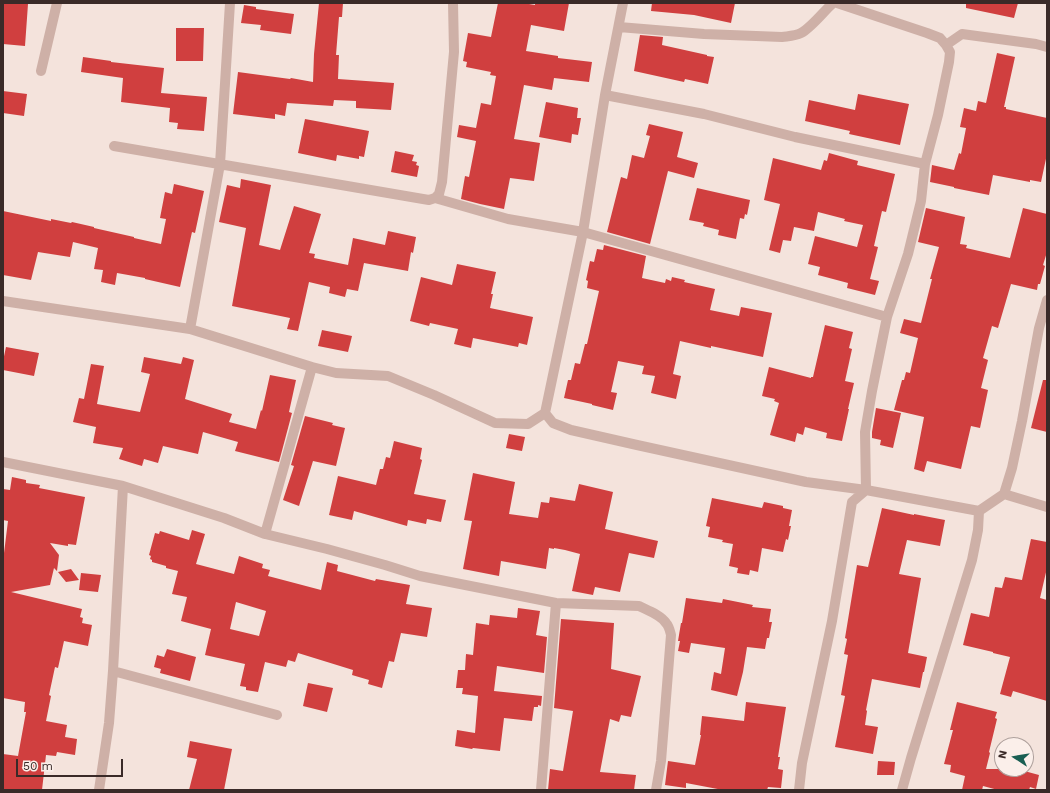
<!DOCTYPE html>
<html>
<head>
<meta charset="utf-8">
<style>
	body { margin:0 }
	#map { position:relative; width:1050px; height:793px; overflow:hidden; background:#f4e3dc; font-family:"Work Sans",sans-serif }
	canvas { display:block }
	.frame { position:absolute; inset:0; border:4px solid #3a2a28; pointer-events:none }
	.north { position:absolute; left:994px; top:737px; width:40px; height:40px; box-sizing:border-box; background:#fbefea; border:1px solid #aea09c; border-radius:50%; rotate:282deg; font-size:11px; font-weight:700; line-height:16px; text-align:center; color:#3a2a28 }
	.north::after { content:''; display:block; margin:auto; width:14px; height:18px; background:#1a5f53; clip-path:polygon(50% 0,100% 100%,50% 72%,0 100%) }
	.scale { position:absolute; left:16px; top:759px; width:107px; height:18px; box-sizing:border-box; border:2px solid #3a2a28; border-top:0; padding-left:5px; font-size:12px; line-height:14px; white-space:nowrap; color:#3a2a28; -webkit-text-stroke:3px #fbefea; paint-order:stroke }
</style>
</head>
<body>
<div id="map">
<canvas width="1050" height="793"></canvas>
<div class="frame"></div>
<div class="north">N</div>
<div class="scale">50 m</div>
</div>
<script>
const context = document.querySelector('canvas').getContext('2d');
context.lineJoin = 'round';
function paint(path, color) {
  context.fillStyle = color;
  context.fill(path, 'evenodd');
}
function strokePath(path, color, width, dash) {
  context.strokeStyle = color;
  context.lineWidth = width;
  context.lineCap = dash ? 'butt' : 'round';
  context.setLineDash(dash || []);
  context.stroke(path);
}
const building = new Path2D(`
	M3,3l25,1 -3,42 -22,-2z
	M319,3h24l-1,14h-3l-3,38h3l-1,24 56,4 -3,27 -35,-2v-7l-22,-1 -1,6 -46,-3 -2,13 -10,-2v5l-42,-5 5,-42 52,7 1,-1 22,4 1,-28z
	M498,3h25l12,2v-2h34l-5,28 -33,-6 -5,26 32,5v2l34,4 -3,20 -35,-4 -2,12 -28,-5 -10,54 26,4 -6,38 -24,-3 -6,31 -24,-5 -19,-5 4,-23 4,1 7,-36 -19,-4 2,-12 17,3 5,-25 10,2 5,-29 -6,-1 1,-3 -25,-5 1,-5 -4,-1 5,-28 23,4z
	M652,3h83l-4,20 -37,-8 -43,-4z
	M966,3h52l-4,15 -48,-10z
	M244,5l12,2v2l38,5 -3,20 -31,-4 1,-5 -20,-2z
	M176,28h28l-1,33h-27z
	M640,35l23,2 -1,8 45,10v1l7,1 -6,27 -23,-5 -1,3 -50,-11z
	M997,53l18,4 -11,50h2v2l41,9v36l-6,28 -11,-2v2l-37,-7 -4,20 -35,-7v-1l-24,-5 2,-17 22,5 5,-17 2,1 5,-26 -6,-1 4,-19 12,3 2,-10 8,2z
	M83,57l28,4v1l53,6 -3,25 46,4 -3,34 -27,-2 1,-6 -9,-1 1,-14 -49,-6 2,-24 -42,-6z
	M3,91l24,3 -3,22 -21,-3z
	M858,94l51,10 -9,41 -51,-11 1,-3 -45,-10 4,-21 46,10z
	M546,102l32,6 -1,10h4l-3,17 -6,-1 -1,9 -32,-6z
	M305,119l64,12 -5,26 -5,-1v3l-22,-4 -1,6 -38,-8z
	M649,124l34,8 -6,25 21,6 -4,15 -26,-7 -18,73 -43,-12 14,-55 6,2 5,-24 12,3 6,-22 -4,-1z
	M395,151l19,4 -2,6 5,1 -1,3 3,1 -2,11 -26,-5z
	M829,153l29,8 -1,4 38,9 -9,38 -4,-1 -8,35 4,1 -8,32 9,2 -4,14 -28,-7 1,-5 -30,-8 2,-8 -12,-3 7,-28 42,11 6,-22 -19,-4 1,-2 -27,-7 -4,19 -20,-4 -3,14 -8,-1 -3,13 -11,-3 11,-46 -16,-4 9,-42 48,12 3,-10 3,1z
	M241,179l30,6 -12,60 21,5 14,-44 27,8 -12,39 6,1 -1,4 34,7 5,-27 32,7 3,-14 28,6 -3,16 -2,-1 -3,19 -44,-8 -6,28 -11,-2 -2,8 -16,-4 1,-6 -21,-5 -11,49 -11,-2 3,-11 -58,-12 14,-78 -27,-6 8,-37 13,3z
	M174,184l30,7 -9,42 -3,-1 -12,55 -35,-8v-1l-28,-5 -2,12 -14,-3 2,-12 -9,-1 4,-21 -25,-6 -3,15 -32,-5 -7,28 -28,-5v-64l48,10v-2l20,4 1,-1 22,5v1l40,9v1l27,6 5,-25 -6,-1 5,-26 7,2z
	M697,188l53,12 -3,15 -2,-1 -1,5 -4,-1 -4,21 -18,-4 1,-5 -16,-4 1,-3 -15,-3z
	M926,208l39,9 -5,27 7,1 -1,3 44,10 13,-50 24,6v38l-4,13 2,1 -5,18h-2l-1,6 -26,-6 -13,44 -6,-2 -9,32 5,2 -7,28 7,2 -8,38 -9,-2 -10,43 -34,-8 -3,11 -10,-3 10,-52 -30,-7 8,-30h2l2,-8 4,1 8,-35 -18,-5 4,-14 17,4 11,-44h-2l9,-32 -21,-5z
	M604,245l42,11 -4,22 23,5 1,-4 5,2 1,-4 13,3 -1,2 31,7 -5,21 29,6 2,-9 31,6 -9,44 -52,-11v2l-31,-7 -7,33 8,2 -5,23 -25,-6 4,-17 -13,-2 2,-8 -26,-5 -7,31 6,1 -4,17 -21,-5v-1l-28,-6 4,-18h3l4,-17 5,1 5,-20h2l12,-53 -12,-3 1,-7 -2,-1 4,-19 4,1 3,-13 6,1z
	M457,264l39,8 -5,22h2l-3,14 43,9 -6,28 -8,-2 -1,4 -45,-9 -2,10 -17,-4 4,-15 -28,-6 -1,3 -19,-5 11,-44 31,8z
	M825,325l28,7 -4,16 3,1 -7,32 9,2 -6,26h1l-7,32 -16,-3 1,-5 -22,-6 -2,8 -6,-2 -2,9 -25,-7 9,-32 -5,-2 1,-2 -13,-3 7,-29 42,11v-1h2z
	M322,330l30,6 -4,16 -30,-6z
	M6,347l33,6 -5,23 -31,-6v-9z
	M144,357l37,7 2,-7 11,3 -9,39 47,15 -3,8 27,7 5,-19 1,1 8,-36 26,5 -7,32 3,1 -13,49 -44,-11 3,-9 -35,-10 -5,22 -35,-8 -5,17 -14,-4 -2,7 -23,-7 4,-11 -30,-5 3,-16 -23,-5 6,-24 5,1 7,-35 13,2 -7,38 43,8 10,-38 -9,-2z
	M1043,380h4v52l-16,-4z
	M876,408l25,5 -8,35 -13,-3 1,-5 -9,-2v-6z
	M305,416l28,7 -1,2 13,3 -9,38 -23,-5 -14,45 -16,-6 11,-34 -3,-1z
	M509,434l16,3 -3,14 -16,-3z
	M394,441l28,7 -2,11 2,1 -8,34 32,6 -5,22 -14,-3 -1,5 -18,-4 -1,6 -53,-15 -2,9 -23,-5 9,-39 38,9 4,-16h3l3,-12 4,1z
	M473,473l42,9 -6,32 29,4 3,-16 8,1 1,-6 25,4 4,-17 34,8 -8,37 53,12 -4,17 -25,-5 -9,39 -25,-5 -2,8 -21,-4 8,-37 -15,-4 -11,-2v1l-5,-1 -3,21 -45,-8 -2,15 -36,-7 9,-48 -8,-1z
	M12,477l14,3v3l14,2 -1,3 46,9 -9,48 -8,-1v2l-18,-3 9,12 -2,16 -3,-3 -4,17 -39,7 71,17 -2,8 3,1 -1,5 10,2 -4,21 -24,-5 -6,27 -3,-1 -6,28 2,1 -5,25 21,4 -2,12 12,2 -2,16 -18,-3 -1,4 -10,-1 -4,35h-39v-36l15,2 8,-44h-2l1,-10 -22,-4v-137l5,-40 -5,-1v-31l7,1z
	M712,498l50,10 2,-6 19,4v2l9,2 -3,16h2l-3,14 -2,-1 -3,13 -21,-4 -4,24 -8,-2 -1,5 -12,-2 1,-5 -9,-2 4,-22 -11,-2 1,-2 -15,-3 2,-10 -4,-1z
	M882,508l32,7v-1l31,6 -5,26 -33,-6 -8,34 22,4 -13,75 19,4 -3,15h-1l-3,16 -48,-9 -6,31 1,1 -2,14 13,2 -5,27 -38,-7 10,-51 -4,-1 7,-40 -4,-1 3,-15 -2,-1 12,-73 11,2z
	M192,530l13,4 -9,30 38,10 5,-18 24,8 -1,4 8,2 -2,6 53,14 6,-28 11,3 -1,6 38,10 1,-2 34,6 -4,19 26,4 -5,29 -26,-4 -7,29 -5,-1 -7,27 -14,-4 1,-4 -17,-5 1,-5 -55,-17 -3,9 -7,-2 -2,7 -21,-5 -7,30 -12,-2v-3l-6,-1 5,-22 -40,-9 6,-26 -30,-8 6,-24 -15,-3 6,-23 -12,-3v-2l-14,-4v-2l-2,-1 1,-3 -2,-1 6,-22 4,1 1,-3 29,9zM236,602l30,9 -7,25 -29,-7z
	M1031,539l16,3v26l-7,30 7,2v101l-34,-10 -2,6 -11,-3 10,-37 -17,-4v-1l-30,-7 8,-32 18,4 6,-30 7,1 3,-11 17,3z
	M71,569l8,11 -13,2 -8,-10z
	M81,573l20,2 -3,17 -19,-2z
	M686,598l36,5 1,-4 30,6 -1,2 19,2 -2,13h3l-3,16h-2l-2,11 -18,-2 -4,25 -6,24 -26,-6 3,-18 7,2 4,-26 -34,-5 -2,10 -11,-2 2,-10h-2l3,-18h1z
	M518,608l22,3 -4,24 11,2 -3,36 -47,-7 -3,25 48,5 -1,10 -3,-1v2h-4l-2,14 -28,-3 -4,33 -27,-3 -1,1 -17,-3 2,-16 18,3 3,-37 -16,-2 1,-6h-7l2,-18h7l1,-16 7,1 3,-32 13,2 1,-10 27,3z
	M561,619l53,4 -3,46 30,7 -10,41 -10,-2 -2,7 -9,-3 -10,53 36,3 -2,15h-86l2,-21 13,2 10,-60 -19,-3z
	M167,649l29,8 -6,24 -30,-8 1,-4 -7,-2 3,-12 7,2z
	M308,683l25,5 -6,24 -24,-6z
	M746,702l40,5 -8,50h2l-2,12 5,1 -2,18 -13,-1 -1,3h-44l-37,-7v5l-21,-3 3,-24 27,4 6,-30h-1l2,-19 42,5z
	M957,702l40,10 -2,6 2,1 -8,33 1,1 -4,16h31l22,6 -3,14 -6,-2 -1,3h-31l-15,-4 -1,4h-20l3,-14 -15,-4 1,-7 -7,-1 9,-34h-3z
	M190,741l42,8 -8,41h-35l8,-31 -10,-2z
	M878,761l17,1 -1,13h-17z`);
const minor = new Path2D(`
	M230,3l-10,161 -30,165 122,38
	M619,27l85,7 78,3c7,-1 13,-1 19,-4 10,-5 23,-22 32,-30
	M946,45l16,-11 74,10 11,3
	M41,71l16,-68
	M605,95l99,19 91,23 130,27
	M114,146l309,53 6,1 6,-2 73,21 75,13 86,24 218,61
	M435,198l4,-4 3,-12 12,-130 -1,-49
	M3,301l187,28
	M545,413l8,10 18,7 66,15 169,37 60,8 113,21 25,-17 8,-26 10,-47 17,-93 8,-28
	M3,462l120,24 101,32 41,16 62,15 58,16 35,11 136,27 83,3c8,4 22,9 27,17 3,3 4,8 5,12l-10,126 -5,29
	M1004,494l43,13
	M265,534l47,-167 24,6 52,3 46,19 61,28 33,1 17,-11 38,-181 22,-137 18,-92
	M113,671l164,44
	M99,790l10,-67 4,-52 10,-185
	M541,790l15,-187
	M799,790l3,-27 30,-142 20,-119 14,-12 -1,-58 7,-41 15,-74 21,-63 13,-53 4,-37 13,-49 11,-53 1,-10 -4,-7 -6,-7 -13,-5 -90,-30
	M902,790l9,-32 61,-198 6,-30 1,-19`);
paint(building, '#d03f3f');
strokePath(minor, '#ceb0a7', 10);
</script>
</body>
</html>
